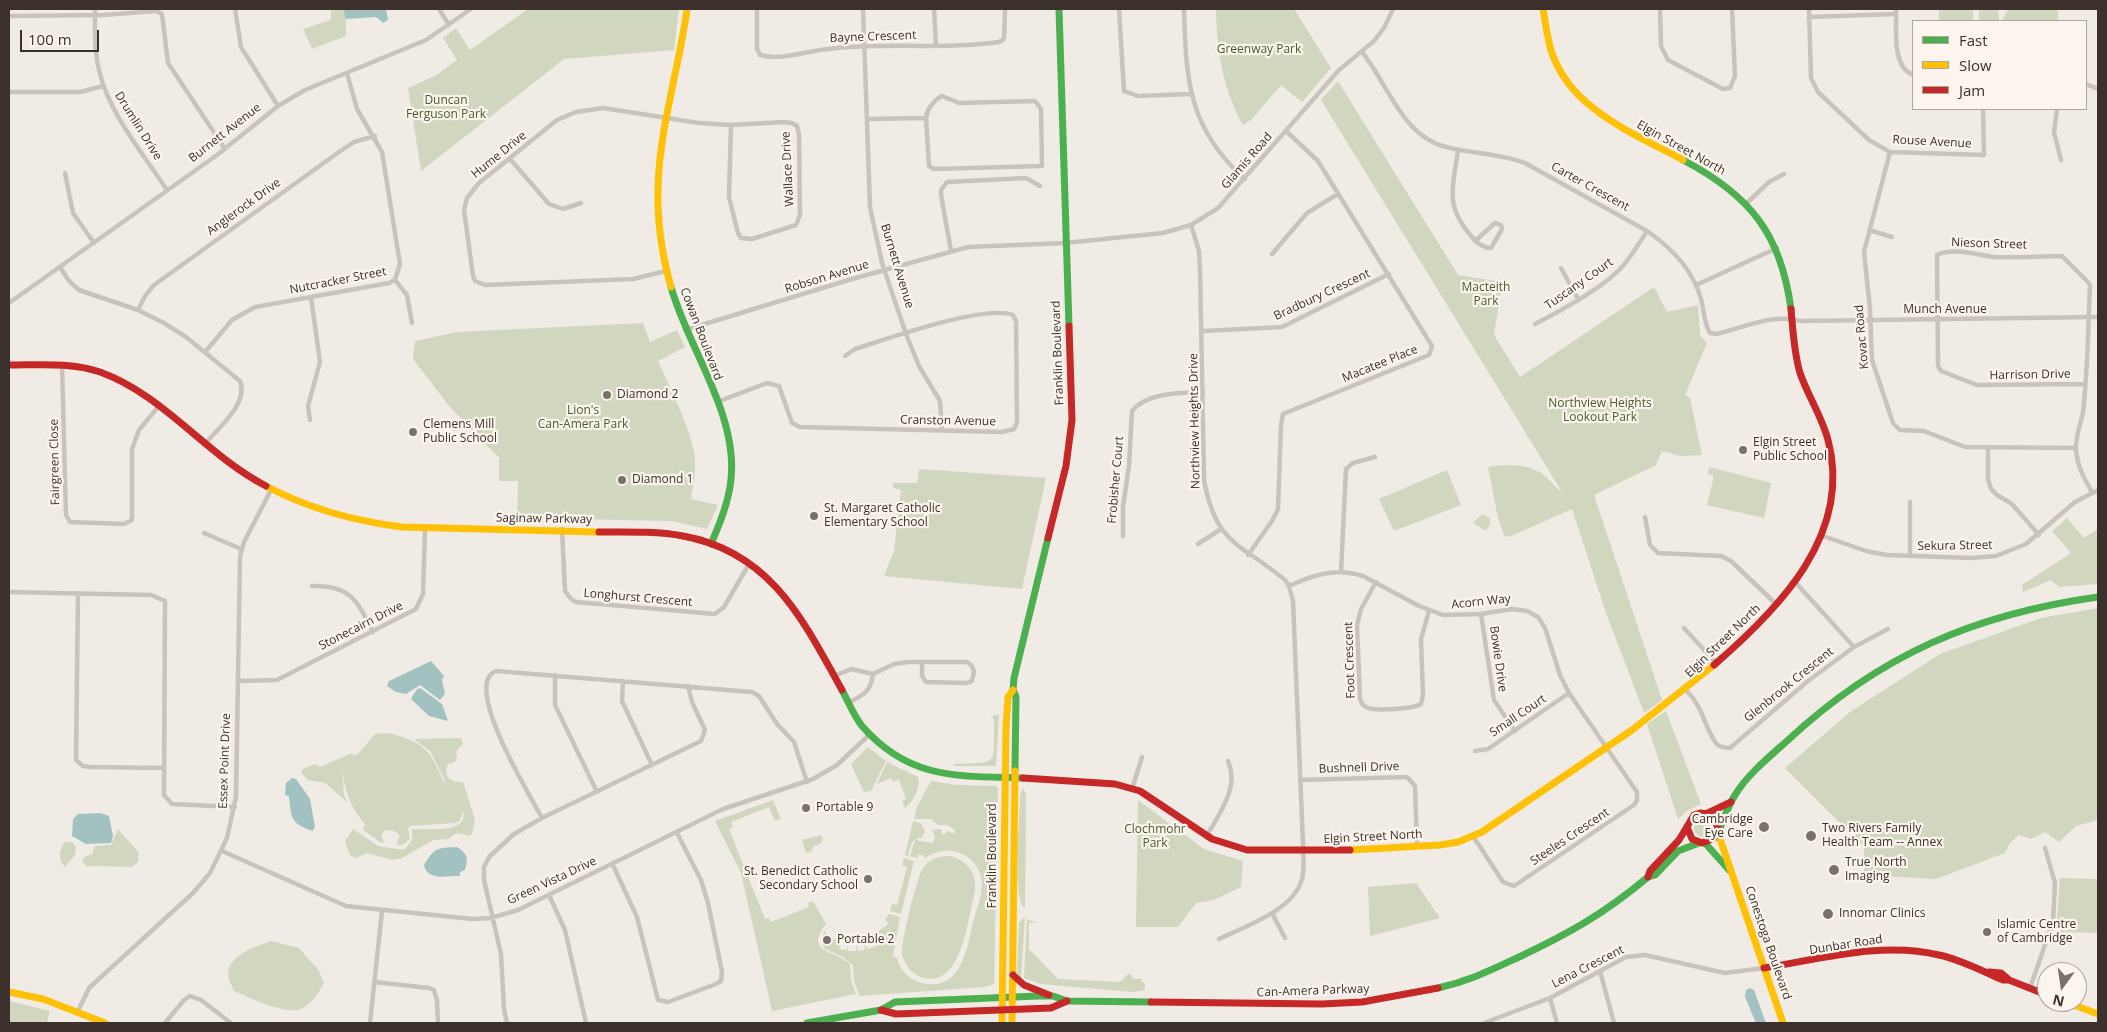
<!DOCTYPE html>
<html>
<head>
<meta charset="utf-8">
<style>
	body { margin:0 }
	#map { position:relative; width:2107px; height:1032px; overflow:hidden; background:#f0ebe5; font-family:"Open Sans",sans-serif }
	canvas { display:block }
	.frame { position:absolute; inset:0; border:10px solid #3b302b; pointer-events:none }
	.legend { position:absolute; left:1912px; top:20px; width:175px; height:90px; box-sizing:border-box; background:#fbf5ee; border:1px solid #aea6a0; margin:0; padding:6px 9px; list-style:none; font-size:15px; color:#3b302b }
	.legend li { display:flex; align-items:center; gap:10px; height:25px }
	.legend b { width:25px; border:1px solid #aea6a0 }
	.north { position:absolute; left:2037px; top:962px; width:50px; height:50px; box-sizing:border-box; background:#fbf5ee; border:1px solid #aea6a0; border-radius:50%; rotate:194deg; font-size:14px; font-weight:700; line-height:20px; text-align:center; color:#3b302b }
	.north::after { content:''; display:block; margin:auto; width:18px; height:22px; background:#7a716c; clip-path:polygon(50% 0,100% 100%,50% 72%,0 100%) }
	.scale { position:absolute; left:20px; top:30px; width:79px; height:22px; box-sizing:border-box; border:2px solid #3b302b; border-top:0; padding-left:6px; font-size:15px; line-height:18px; white-space:nowrap; color:#3b302b; -webkit-text-stroke:4px #fbf5ee; paint-order:stroke }
</style>
</head>
<body>
<div id="map">
<canvas width="2107" height="1032"></canvas>
<div class="frame"></div>
<ul class="legend">
<li><b style="height:6px;background:#4caf50"></b>Fast</li>
<li><b style="height:6px;background:#ffc107"></b>Slow</li>
<li><b style="height:6px;background:#c62828"></b>Jam</li>
</ul>
<div class="north">N</div>
<div class="scale">100 m</div>
</div>
<script>
const context = document.querySelector('canvas').getContext('2d');
context.lineJoin = 'round';
function paint(path, color) {
  context.fillStyle = color;
  context.fill(path, 'evenodd');
}
function strokePath(path, color, width, dash) {
  context.strokeStyle = color;
  context.lineWidth = width;
  context.lineCap = dash ? 'butt' : 'round';
  context.setLineDash(dash || []);
  context.stroke(path);
}
function drawText(font, color, halo, rows, align = 'center') {
  context.font = font + ' "Open Sans",sans-serif';
  context.lineWidth = 4.5;
  context.setLineDash([]);
  context.textBaseline = 'middle';
  context.strokeStyle = halo;
  context.fillStyle = color;
  for (const [text, x, y, turn = 0] of rows) {
    context.save();
    context.translate(x, y);
    context.rotate((+turn || 0) * Math.PI / 180);
    context.textAlign = isNaN(turn) ? turn : align;
    if (halo) context.strokeText(text, 0, 0);
    context.fillText(text, 0, 0);
    context.restore();
  }
}
const green = new Path2D(`
	M331,9h15v27l-34,13 -9,-20 28,-9z
	M528,9h151l-5,41 -110,9 -143,112 -13,-83 27,-12 22,-16 -14,-22 13,-10 14,22z
	M1216,9h78l37,59 -29,34 -21,-17 -29,34 -9,6c-21,-38 -26,-74 -27,-116z
	M1939,9h34v12h-34z
	M1979,9h19l1,12h-20z
	M2008,9h50v12h-56z
	M1338,81l120,194 44,7 -8,53 26,42 134,-90 13,25 31,-7 2,30 7,8 -22,52 5,3 12,57 -21,1 -19,-5 -6,14 -62,30 68,205 -18,13 -38,-100 -34,-104 -63,28 -5,-2 -6,-17 -10,-51c20,-3 40,-4 57,9 6,5 12,13 17,16l-241,-392z
	M643,323l7,19 27,-12 8,17 -27,14c13,29 29,59 36,91 3,15 -1,32 -3,47l27,6 -11,24 -35,-8 -155,-3 1,-37h-19v-23l-50,-52 -36,-47 2,-18 42,-9z
	M1709,467l62,16 -7,35 -57,-13 7,-29 -6,-2z
	M919,469l127,9 -24,111 -138,-13 10,-25 7,-61 -8,-2v-5h24z
	M1447,470l14,35 -67,26 -15,-32z
	M1482,514l8,4v6l-4,7 -13,-8z
	M2067,518l17,20 14,-9v55l-39,3 -8,-7 -28,12 -1,-7 49,-32 -19,-22z
	M2098,608v209l-3,4 -19,5 -17,16 -14,-10 -14,7 -12,-4 -9,8 -5,10 -69,26 -72,-4v-28l-79,-79 65,-56 90,-58 101,-36z
	M1666,711l35,93 -14,7 -9,8 -31,-95z
	M994,715h5l-3,51h-42v-2c47,-2 39,2 40,-45l-3,-1z
	M388,733c33,8 43,16 55,48l3,2 -15,-31 -17,-13 47,-1 2,5 -7,9 1,6 -2,4 -7,2c-5,13 2,18 15,18l12,38 -3,14 -5,2c-8,-4 -11,-4 -18,3l-15,1 -32,18 -10,2 -25,-7 -12,5 -5,-3 -5,-14 8,-12 25,17 26,4 8,-10v-11c14,-1 57,6 51,-18l-3,10 -5,2 -45,3 -2,3 2,10 -7,6h-7l4,-9c-5,-6 -9,-7 -16,-5l-3,4 3,7 -3,1 -18,-13 2,-6c-16,-18 -20,-34 -23,-57l2,28 4,8 -23,-20 -17,-3 -7,-8 2,-3 12,-5 5,3 30,-13h4l-3,3 7,-3 17,-20z
	M868,747l18,14 -15,30 -7,1 -13,-28z
	M887,762l31,15c3,10 -5,25 -13,31l-3,-7 4,-2 -7,-19 -6,1 -2,-3 -14,6z
	M931,781l25,4 40,1 2,2 -4,196 -10,3 -124,9 -6,-15 -1,-16 -10,-8 -18,-8 -4,-8 3,-10 6,6 10,5 -1,7 8,1 1,-6v7h8v-6l2,6 7,-1 -1,-6 4,5 7,-2 -1,-6 3,5 6,-4 -3,-6 -10,1 17,-12 2,-2 -4,-3 4,-6 11,3 -7,39 4,2c3,12 12,22 25,25 39,9 45,-34 51,-61 4,-14 11,-31 8,-45 -6,-26 -37,-34 -57,-18v-3l-5,-2 -2,4 -7,-2 5,-16 18,3 2,-6 -3,-7 9,-1 2,6 5,-4 6,3 1,-4 -8,-5h-9l-7,-6h-17l3,-12z
	M1023,788l3,7 -1,113c-13,-7 -5,-94 -5,-113z
	M773,800l8,19 -6,2 -6,-14 -38,15 2,5 -4,2 36,90 4,-1 2,4 38,-15 -1,-4 5,-2 13,23c-23,29 11,27 24,40l1,17 5,13 -84,17 -31,-138 -26,-52z
	M1138,800l66,49 39,12 -2,26 -27,13 -18,3 -18,24h-42z
	M1694 828a9 9 0 1 1 18 0a9 9 0 1 1-18 0Z
	M913,821l8,2 4,8 -3,7c-11,0 -11,8 -14,18l-3,-1z
	M118,829l21,24 -1,9 -6,5 -46,-1 -4,-5 4,-5 6,-2 3,-8 16,-1z
	M821,835l2,4 -2,4 -8,4 -2,5 -5,1 -4,-13z
	M65,842h7l4,5 -1,8 -10,12c-8,-8 -6,-17 0,-25z
	M950,856c17,4 27,17 25,35 -7,26 -13,100 -54,86 -10,-4 -17,-13 -19,-23 -1,-11 15,-77 21,-86 6,-9 16,-12 27,-12z
	M904,858l10,3 -13,53 -11,-3 2,-7 5,1 10,-38 -5,-1z
	M2060,878l38,1v54l-42,-1z
	M1416,883l24,35 -70,18 -2,-49z
	M1025,916l-4,64 -4,-7 2,-50z
	M1027,917l1,3 10,2 -9,1v26l29,30 62,3 8,-8h3l2,5h9v3l3,1v7l-13,2 -91,-8 -15,-5 -2,-1z
	M271,941l28,7 20,23 5,12c-6,11 -13,24 -27,27 -15,3 -50,-13 -63,-19 -2,-5 -6,-12 -6,-16 0,-21 28,-28 43,-34z
	M9,1001l41,10 -3,12h-38z`);
const water = new Path2D(`
	M343,9h43l2,11 -5,3 -7,-6 -30,2z
	M431,661l13,15 -2,4 3,14 -5,6 -20,-15 -14,9 -10,-2 -9,-6 2,-5z
	M420,688l22,16 6,17 -19,-5 -18,-17 6,-10z
	M292,778l4,1 14,20 5,28 -2,4c-22,-7 -22,-13 -24,-35l-4,-1 1,-12z
	M100,813l9,3 4,20 -2,7 -25,1 -14,-8 1,-17 5,-5z
	M457,847c10,6 12,12 8,23l-5,2v4c-14,0 -33,5 -36,-11 11,-18 13,-17 33,-18z
	M1750,988l4,2 12,33h-10l-11,-26 1,-7z`);
const street = new Path2D(`
	M95,9c0,20 -1,41 4,61 9,42 45,85 68,120
	M235,9l6,38 37,59
	M439,9l10,16
	M757,9v40l3,6c22,6 45,-4 68,-6 56,-7 115,1 171,-7l5,-3 1,-30
	M863,9l7,198 12,56 24,71 13,32 21,35 2,29
	M934,9l2,36
	M1119,9l5,82 14,5 53,-2
	M1184,9c2,70 4,120 61,170
	M1660,9l1,37 7,14 55,29 7,-1 5,-12 -3,-67
	M1809,9l2,69 7,14 51,48 21,12 94,3 -1,-46
	M1896,9c1,20 -5,57 17,66
	M9,16l94,-1 53,-4 6,3 6,49 57,86
	M1809,17l87,-3
	M1362,52c26,32 40,84 84,95 26,7 53,6 79,16l122,68c25,17 46,39 54,68 3,11 3,25 9,34l6,1c29,-6 54,-21 84,-13l298,-4
	M2086,84l12,5
	M9,92h71l23,-6
	M942,96l17,7 76,-2 6,8 1,57 -108,3 -5,-3 -3,-48c1,-9 8,-18 16,-22z
	M2057,109l-3,23 7,28
	M867,119l59,-1
	M1458,150c-5,38 -14,56 14,87 5,6 11,11 19,11l11,-19 -1,-4 -6,-2 -20,18
	M1890,152l-26,100 6,57 2,51 21,63 7,7 24,1 41,16 111,1
	M510,159l39,45 14,5 18,-6
	M65,173l8,40 21,30
	M1747,203l22,-21 15,-8
	M1191,225l8,26 1,18 4,211c12,66 37,63 81,100l4,6 4,15 10,243c0,11 2,24 -1,35 -8,31 -56,47 -83,60
	M1869,230l23,7
	M951,251l-10,-56v-5l6,-8 79,-4 14,8
	M1272,254l35,-41 31,-19
	M60,267l9,14 10,9 59,20 26,13 22,14 54,44c9,22 -21,46 -34,62
	M1561,268l17,31
	M666,271l-33,8 -148,6 -10,-4 -2,-5 -9,-66 3,-12 12,-15 78,-63 19,-8 27,-4 96,15 32,2 53,-3 8,1 5,3 2,8 1,81 -4,10 -44,14 -11,-1 -3,-5 -9,-36 2,-72
	M395,280l12,15 5,28
	M1696,285l81,-37
	M9,303l208,-148 61,-49 27,-16 121,-50 45,-31
	M138,310l7,-14 9,-11 185,-133 15,-10 21,-6
	M1535,324c24,-12 67,-36 85,-55 11,-11 19,-26 27,-38
	M685,330l167,-51 116,-32 97,-4 98,-10 28,-8 27,-17 121,-138 35,-29 10,-13 9,-19
	M1203,331l79,-4 107,-53
	M205,352l27,-32 23,-13 134,-24 6,-3 5,-16 -18,-112 -25,-43 -10,-36
	M62,365l4,150 4,7 54,2 8,-4v-71l7,-19 20,-24
	M2085,384l-108,1 -36,-14 -3,-5 -1,-111c16,-8 40,0 58,2 22,1 45,-1 67,-1l25,25 3,4c-2,42 -2,85 -7,127 -2,12 -8,25 -7,37 1,17 8,29 16,43
	M717,402l50,-19 12,3 13,37 8,4 202,5 12,-3 3,-7 -1,-101 -3,-6c-28,-11 -126,24 -158,34l-10,7
	M310,420l-2,-14 12,-44 -9,-65
	M1988,448v31l3,10 6,6 15,9 27,31
	M1645,517l5,28 8,8 63,3 10,5 45,43
	M562,529l3,62 6,8 5,3 139,12 9,-7 25,-43
	M204,533l37,16
	M1123,536v-29l6,-41 3,-55c15,-19 49,-18 71,-19
	M1823,536l43,15 21,4 84,3 25,-2 30,-12 49,-42 23,-12
	M1198,544l23,-15
	M1248,555l24,-34 6,-12 3,-84 2,-11 146,-59 3,-9 -114,-185 -32,-30
	M1910,556v-54
	M1341,572l5,-103 7,-6 22,-6
	M1376,582l-15,27 -4,16 3,74c2,5 3,7 8,9 8,3 45,1 53,-4l2,-9 -2,-56 8,-28
	M1795,582l59,65
	M312,586c39,-1 45,15 61,46
	M1289,586c24,-11 48,-19 74,-10l56,30 24,9 38,-1 31,-5 15,2 11,6 7,11 15,47 9,18 68,99v8l-3,5 -120,81 -11,-4 -30,-46
	M9,592l142,3 14,6 -1,194 8,9 63,3
	M78,594l-2,166 7,6 7,1 74,1
	M1481,614l13,86 21,31
	M1684,628l33,36
	M555,675v30l42,87
	M834,676l17,-7 22,5 21,-10 14,-2h59l4,3 3,6 -2,10 -6,2 -40,-1 -4,-6v-14
	M238,681l39,-1 139,-71 7,-15 2,-66
	M623,681l-1,20 30,64
	M1686,690c18,18 18,37 30,53 3,4 9,5 14,5l78,-67 46,-34 34,-18
	M848,703c15,-8 23,-11 25,-29
	M1475,751l13,-2 81,-56
	M1300,780l107,-3 8,9 2,60
	M1132,789l10,-32
	M542,818c-11,-21 -81,-134 -46,-147l256,21 7,4 18,28 17,18 13,40
	M1206,837c13,-23 34,-50 22,-76
	M222,851l124,55 126,13 19,-1 27,-8 205,-101 90,-30 24,-14 32,-30
	M612,863l25,54 21,83 10,2 48,-18 5,-3 1,-9 -14,-69 -7,-23 -24,-47
	M549,895l16,35 21,93
	M1272,913l13,25
	M1600,971l14,52
	M375,982l54,6 5,2 3,10 1,23
	M2030,988l23,-66 2,-39 -10,-35
	M1550,998l7,25
	M78,1011l11,-23 104,-95 17,-20 17,-35 9,-41 4,-240 4,-15 27,-52
	M165,1023l19,-23 6,-4 11,4 30,23
	M370,1023l12,-112
	M507,1023l-3,-14 -3,-55 -17,-74v-13l5,-10 25,-23 28,-16 159,-77 4,-11 -13,-28 -4,-16
	M1484,1023l66,-25 76,-41 19,-2 80,18 39,-5`);
const fast = new Path2D(`
	M1059,9l10,317
	M1683,160c67,35 98,74 108,149
	M671,287c17,61 67,127 60,192 -2,22 -11,44 -20,65
	M842,690c6,11 12,26 20,36 47,54 96,50 161,52
	M1015,771l1,-74 -3,-7 1,-12 34,-140
	M1719,830c5,-11 9,-24 16,-35 12,-20 34,-38 52,-54 92,-86 188,-127 311,-144
	M1705,843l25,28
	M1438,988c31,-7 53,-18 81,-31 51,-24 86,-44 129,-80l7,-2 23,-24 21,-8
	M807,1023l74,-13 14,-8 143,-6h15l14,5 84,1`);
const slow = new Path2D(`
	M1543,9c2,12 4,25 7,38 17,61 83,86 133,113
	M671,287c-9,-32 -14,-64 -13,-98 1,-60 21,-120 29,-180
	M266,486c43,23 88,35 136,41l197,5
	M1718,833l65,190
	M1350,850l90,-5 18,-3 24,-10 150,-102 82,-65
	M9,992l34,7 62,24
	M2066,1002l32,12
	M1002,1023l4,-295 2,-31 5,-7
	M1012,1023l3,-252`);
const jam = new Path2D(`
	M9,365c30,0 62,-3 91,7 64,23 106,83 166,114
	M599,532c28,0 57,-1 84,4 88,16 120,84 159,154
	M1048,538l18,-72 6,-46 -3,-94
	M1714,665c65,-56 139,-131 114,-225 -6,-23 -20,-44 -28,-67 -6,-20 -7,-42 -9,-64
	M1023,778l92,6 25,7 72,48 35,11h103
	M1708,813l23,-11
	M1648,877l2,-6 29,-31 15,-25 6,-2 10,1 8,13 -4,11 -12,5 -10,-4 -5,-12
	M1764,968c56,-9 119,-27 175,-13 23,5 43,16 64,25h6l38,15
	M1989,972l12,1 8,7
	M1013,975l11,10 25,10
	M1151,1002l171,2 40,-2 76,-14
	M881,1010l15,4 155,-6 16,-7`);
const markers = [
	[607,395,5,"#7a716c"],
	[413,432,5,"#7a716c"],
	[1743,450,5,"#7a716c"],
	[622,480,5,"#7a716c"],
	[814,516,5,"#7a716c"],
	[806,808,5,"#7a716c"],
	[1764,827,6,"#7a716c"],
	[1811,836,6,"#7a716c"],
	[1834,870,6,"#7a716c"],
	[868,879,5,"#7a716c"],
	[1828,914,6,"#7a716c"],
	[1987,932,5,"#7a716c"],
	[827,940,5,"#7a716c"]
];
const streetNames = [
	["Bayne Crescent",873,37,-2],
	["Drumlin Drive",138,126,58],
	["Burnett Avenue",225,133,-38],
	["Rouse Avenue",1932,142,3],
	["Elgin Street North",1681,148,29],
	["Hume Drive",499,155,-39],
	["Glamis Road",1247,161,-49],
	["Wallace Drive",788,169,-93],
	["Carter Crescent",1590,187,29],
	["Anglerock Drive",244,207,-36],
	["Nieson Street",1989,244,2],
	["Burnett Avenue",897,266,73],
	["Robson Avenue",827,277,-17],
	["Nutcracker Street",338,281,-11],
	["Tuscany Court",1579,284,-35],
	["Bradbury Crescent",1322,295,-25],
	["Munch Avenue",1945,310],
	["Cowan Boulevard",701,334,69],
	["Kovac Road",1862,337,-95],
	["Franklin Boulevard",1058,353,-92],
	["Macatee Place",1380,364,-22],
	["Harrison Drive",2030,375,-1],
	["Cranston Avenue",948,421,1],
	["Northview Heights Drive",1195,421,-91],
	["Fairgreen Close",55,462,-91],
	["Frobisher Court",1116,480,-85],
	["Saginaw Parkway",544,519,1],
	["Sekura Street",1955,546,-1],
	["Longhurst Crescent",638,598,5],
	["Acorn Way",1481,602,-6],
	["Stonecairn Drive",361,626,-27],
	["Elgin Street North",1723,641,-44],
	["Bowie Drive",1498,659,82],
	["Foot Crescent",1350,660,-92],
	["Glenbrook Crescent",1789,685,-39],
	["Small Court",1518,716,-34],
	["Essex Point Drive",225,761,-88],
	["Bushnell Drive",1359,768,-2],
	["Elgin Street North",1373,837,-3],
	["Steeles Crescent",1570,837,-34],
	["Franklin Boulevard",993,856,-90],
	["Green Vista Drive",552,881,-25],
	["Conestoga Boulevard",1768,943,71],
	["Dunbar Road",1846,945,-9],
	["Lena Crescent",1588,967,-27],
	["Can-Amera Parkway",1313,991,-2]
];
const parkNames = [
	["Greenway Park",1259,50],
	["Duncan",446,101],
	["Ferguson Park",446,115],
	["Macteith",1486,288],
	["Park",1486,302],
	["Northview Heights",1600,404],
	["Lookout Park",1600,418],
	["Lion's",583,411],
	["Can-Amera Park",583,425],
	["Clochmohr",1155,830],
	["Park",1155,844]
];
const poiNames = [
	["Diamond 2",617,395],
	["Clemens Mill",423,425],
	["Public School",423,439],
	["Elgin Street",1753,443],
	["Public School",1753,457],
	["Diamond 1",632,480],
	["St. Margaret Catholic",824,509],
	["Elementary School",824,523],
	["Portable 9",816,808],
	["Cambridge",1753,820,"right"],
	["Eye Care",1753,834,"right"],
	["Two Rivers Family",1822,829],
	["Health Team -- Annex",1822,843],
	["True North",1845,863],
	["Imaging",1845,877],
	["St. Benedict Catholic",858,872,"right"],
	["Secondary School",858,886,"right"],
	["Innomar Clinics",1839,914],
	["Islamic Centre",1997,925],
	["of Cambridge",1997,939],
	["Portable 2",837,940]
];
paint(green, '#d1d6bf');
paint(water, '#a1c2c1');
strokePath(street, '#c9c3be', 4.5);
strokePath(fast, '#4caf50', 7);
strokePath(slow, '#ffc107', 7);
strokePath(jam, '#c62828', 7);
for (const [x, y, r, color] of markers) {
  const dot = new Path2D();
  dot.arc(x, y, r, 0, 2 * Math.PI);
  context.fillStyle = color;
  context.fill(dot);
  strokePath(dot, '#fbf5ee', 2);
}
drawText('12px', '#3b302b', '#fbf5ee', streetNames);
drawText('12px', '#4a5a2e', '#fbf5ee', parkNames);
drawText('12px', '#3b302b', '#fbf5ee', poiNames, 'left');
</script>
</body>
</html>
